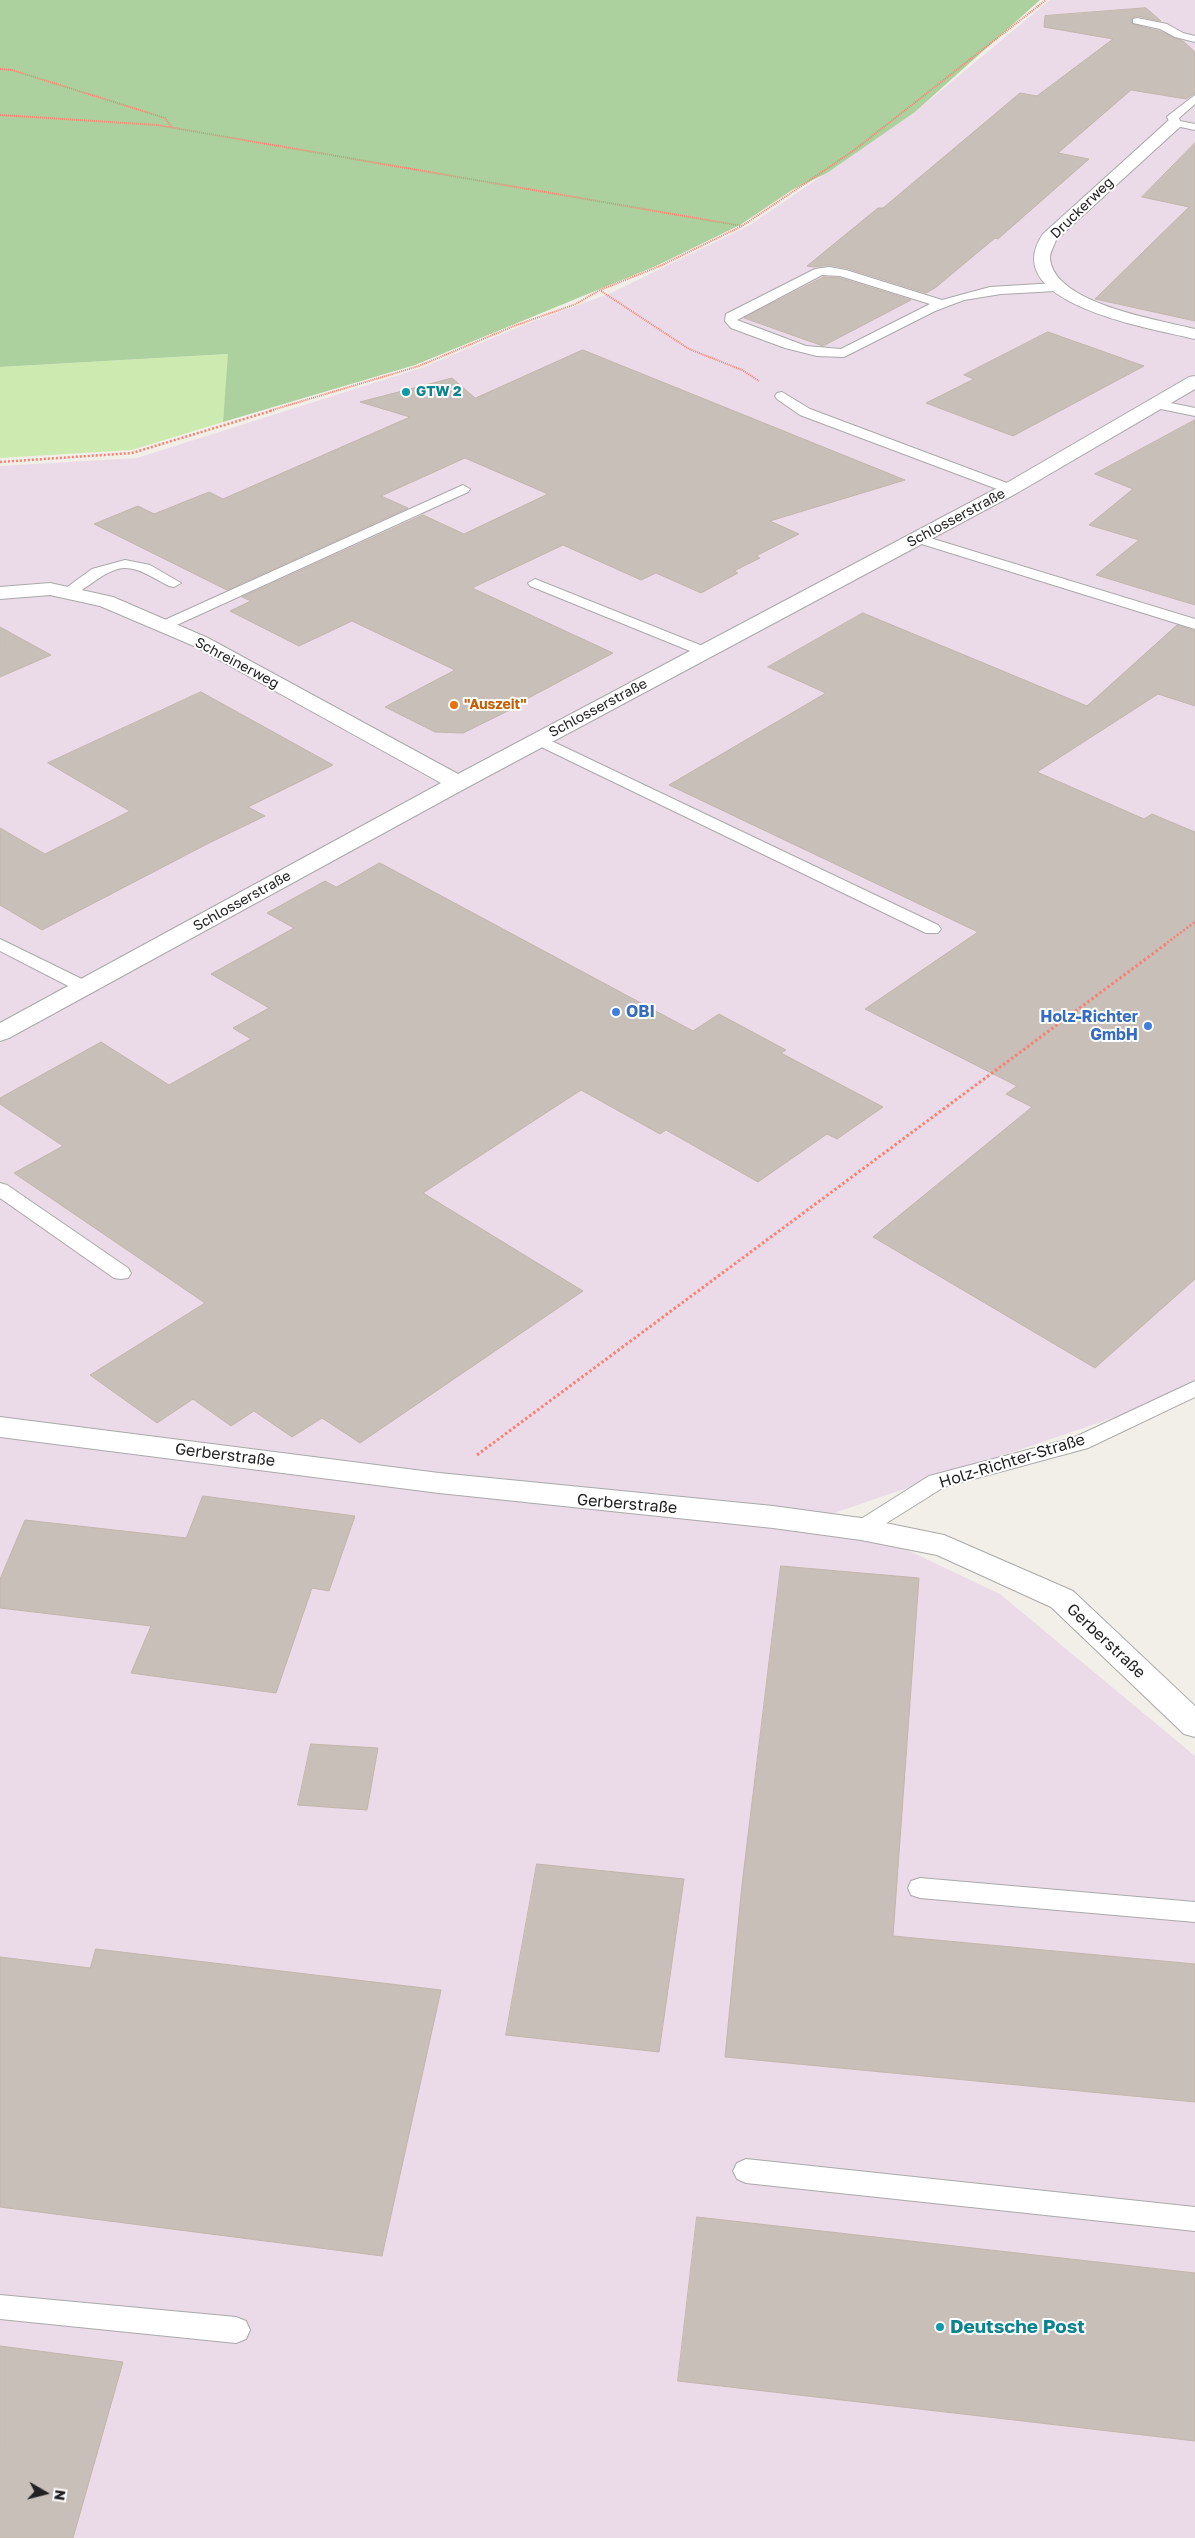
<!DOCTYPE html>
<html>
<head>
<meta charset="utf-8">
<style>
	body { margin:0 }
	#map { position:relative; width:1195px; height:2538px; overflow:hidden; background:#f2efe9; font-family:"Golos Text",sans-serif }
	canvas { display:block }
	.north { position:absolute; left:20px; top:2468px; width:50px; height:50px; -webkit-text-stroke:4px #fff; paint-order:stroke; rotate:98deg; font-size:14px; font-weight:700; line-height:20px; text-align:center; color:#222 }
	.north::after { content:''; display:block; margin:auto; width:18px; height:22px; background:#222; clip-path:polygon(50% 0,100% 100%,50% 72%,0 100%) }
</style>
</head>
<body>
<div id="map">
<canvas width="1195" height="2538"></canvas>
<div class="north">N</div>
</div>
<script>
const context = document.querySelector('canvas').getContext('2d');
context.lineJoin = 'round';
function paint(path, color) {
  context.fillStyle = color;
  context.fill(path, 'evenodd');
}
function strokePath(path, color, width, dash) {
  context.strokeStyle = color;
  context.lineWidth = width;
  context.lineCap = dash ? 'butt' : 'round';
  context.setLineDash(dash || []);
  context.stroke(path);
}
function drawText(font, color, halo, rows, align = 'center') {
  context.font = font + ' "Golos Text",sans-serif';
  context.lineWidth = 4;
  context.setLineDash([]);
  context.textBaseline = 'middle';
  context.strokeStyle = halo;
  context.fillStyle = color;
  for (const [text, x, y, turn = 0] of rows) {
    context.save();
    context.translate(x, y);
    context.rotate((+turn || 0) * Math.PI / 180);
    context.textAlign = isNaN(turn) ? turn : align;
    if (halo) context.strokeText(text, 0, 0);
    context.fillText(text, 0, 0);
    context.restore();
  }
}
const industrial = new Path2D(`
	M1050,0h145v1390l-364,124 169,80 195,162v782h-1195v-2072l137,-8 287,-91 97,-41 90,-33 139,-68 165,-113z`);
const grass = new Path2D(`
	M229,354l-6,68 -91,28 -132,8v-91z`);
const forest = new Path2D(`
	M0,0h1040l-125,112 -88,61 -35,17 -52,35 -84,41 -241,99 -192,57 5,-68 -228,13z`);
const building = new Path2D(`
	M1146,8l15,13 -24,-5 -5,2v6l27,7 24,10 12,11v41l-9,6 -55,-9 -73,63 31,6 -91,80 -3,-1 -60,50 -9,5 -80,-25 -17,-3 -15,2 -7,-1 71,-58h5l137,-115 17,3 76,-57 -69,-12 1,-11z
	M1195,143v178l-100,-22 94,-92 -47,-10z
	M824,277l16,1 71,22 -88,46 -79,-28z
	M1048,332l96,34 -131,70 -87,-33 48,-24 -10,-4z
	M583,350l322,130 -135,41 29,13 -43,22 4,2 -26,13 4,2 -37,20 -45,-20 -15,7 -78,-35 -91,43 141,65 -92,49 3,1 -61,30 -28,-1 -50,-25 70,-37 -103,-49 -53,25 -69,-35 21,-10 -9,-4 181,-82 41,19 84,-40 -83,-36 -84,38 27,12 -181,82 -133,-66 44,-18 16,8 55,-22 14,7 187,-82 -50,-15 92,-24 23,20z
	M1195,420v185l-99,-30 43,-35 -50,-15 44,-36 -38,-15z
	M863,613l224,93 90,-81 18,6v75l-37,-12 -121,78 107,47 8,-5 43,18v447l-100,89 -222,-131 159,-130 -26,-13 11,-8 -152,-77 113,-77 -309,-147 157,-92 -58,-26z
	M0,627l51,28 -51,22z
	M201,692l132,73 -85,42 17,9 -56,27 -167,87 -42,-25v-77l45,26 85,-43 -82,-48z
	M380,863l313,168 26,-17 67,36 -5,3 102,54 -46,32 -10,-5 -69,48 -92,-52 -6,4 -79,-44 -158,103 160,98 -223,152 -38,-25 -30,19 -38,-26 -23,15 -38,-27 -36,24 -67,-48 115,-72 -191,-130 49,-27 -63,-42v-6l101,-56 68,43 82,-46 -18,-11 36,-20 -58,-34 83,-46 -27,-15 58,-32 11,6z
	M203,1496l152,20 -26,75 -17,-3 -36,105 -145,-20 20,-47 -151,-18v-29l25,-59 161,18z
	M781,1566l138,12 -26,358 302,28v138l-470,-45 17,-172z
	M311,1744l67,4 -11,62 -69,-5z
	M537,1864l147,15 -25,173 -153,-17z
	M96,1949l345,41 -59,266 -382,-49v-250l90,11z
	M697,2217l498,56v168l-517,-60z
	M0,2346l123,16 -50,176h-73z`);
const pathFar2 = new Path2D(`
	M0,69l12,1 153,48 7,10
	M0,115l157,10 585,101
	M601,291l88,58 53,21 17,11
	M269,411l150,-45 95,-40 62,-22 24,-14 60,-24 82,-40 111,-75 193,-151`);
const pathFar1 = new Path2D(`
	M0,462l132,-9 142,-43
	M1164,945l31,-23`);
const path = new Path2D(`
	M477,1455l689,-511`);
const lane = new Path2D(`
	M1137,18l30,6 16,9 12,3v6l-20,-5 -15,-8 -27,-6v-4z
	M1195,95v9l-16,14 1,3 15,3v6l-24,-5 -4,-8 2,-2z
	M829,267l17,3 96,30 48,-13 66,-4 6,4 -6,4 -55,3 -37,6 -29,11 -91,46 -27,-1 -32,-8 -54,-20 -6,-7 1,-7 89,-45zM822,275l18,1 90,28 -89,45 -35,-3 -69,-26z
	M782,392l28,17 205,77 2,3 -7,4 -5,-1 -205,-77 -23,-16 -2,-3 2,-3z
	M1156,400l39,8v8l-44,-9 -2,-3z
	M463,485l7,4 -2,3 -300,137 -5,2 -8,-5 3,-3z
	M917,534l278,85v10l-283,-88 -2,-3z
	M125,560l25,5 31,18 -7,4 -5,-1c-14,-7 -29,-18 -44,-18 -23,0 -47,33 -64,28l-2,-3 33,-24z
	M535,579l175,70 3,3 -3,3h-10l-170,-69 -2,-3z
	M539,735l399,190 3,4 -3,4h-12l-393,-190 -2,-3z
	M0,939l90,44 3,4 -3,4h-12l-78,-40z
	M0,1183l7,2 121,83 3,5 -3,5 -7,1 -7,-1 -114,-80z
	M1195,1381v16l-107,51 -144,39 -75,47 -8,3 -8,-3 -3,-5 3,-5 76,-48 144,-38z
	M920,1878l275,24v20l-275,-24 -9,-3 -3,-7 3,-7z
	M746,2159l449,48v24l-449,-48 -9,-4 -4,-8 4,-8z
	M0,2295l236,22 10,4 4,9 -4,9 -10,4 -236,-24z`);
const street = new Path2D(`
	M1175,118l8,5 -2,3 -125,114c-2,6 -6,12 -6,18 3,46 110,62 145,71v10c-40,-10 -200,-35 -152,-105l126,-114z
	M1195,376v13l-178,104 -551,295 -457,250 -9,3v-18l441,-240 -247,-137 -94,-40 -50,-11 -50,4v-12l50,-4 63,14 95,41 250,136 545,-289 186,-108z
	M0,1417l439,56 334,33 88,12 83,17 129,56 122,115v31l-11,-3 -133,-127 -114,-52 -76,-15 -88,-12 -334,-35 -439,-56z`);
const markers = [
	[406,392,5,"#0f9aa8"],
	[454,705,5,"#e8710a"],
	[616,1012,5,"#3f7fe0"],
	[1148,1026,5,"#3f7fe0"],
	[940,2327,5,"#0f9aa8"]
];
const farStreetnames = [
	["Druckerweg",1082,208,-44],
	["Schlosserstraße",956,518,-28],
	["Schreinerweg",237,663,28],
	["Schlosserstraße",598,708,-28],
	["Schlosserstraße",242,901,-29]
];
const farCulturenames = [
	["GTW 2",416,392]
];
const farFoodnames = [
	["\"Auszeit\"",464,705]
];
const shopNames = [
	["OBI",626,1012],
	["Holz-Richter",1138,1017,"right"],
	["GmbH",1138,1035,"right"]
];
const streetNames = [
	["Gerberstraße",225,1455,7],
	["Holz-Richter-Straße",1012,1461,-17],
	["Gerberstraße",627,1504,5],
	["Gerberstraße",1106,1641,43]
];
const nearCulturenames = [
	["Deutsche Post",950,2327]
];
paint(industrial, '#ebdbe8');
paint(grass, '#cdebb0');
paint(forest, '#add19e');
paint(building, '#c7bfb8');
strokePath(building, '#c4b6ab', 1);
strokePath(lane, '#a9a9a9', 2);
strokePath(street, '#a9a9a9', 2);
strokePath(pathFar2, '#fa8072', 2, [1, 1]);
strokePath(pathFar1, '#fa8072', 2.5, [2, 2]);
strokePath(path, '#fa8072', 3, [2.5, 2.5]);
paint(lane, '#fff');
paint(street, '#fff');
for (const [x, y, r, color] of markers) {
  const dot = new Path2D();
  dot.arc(x, y, r, 0, 2 * Math.PI);
  context.fillStyle = color;
  context.fill(dot);
  strokePath(dot, '#fff', 2);
}
drawText('14px', '#222', '#fff', farStreetnames);
drawText('bold 14px', '#0d838f', '#fff', farCulturenames, 'left');
drawText('bold 14px', '#c56008', '#fff', farFoodnames, 'left');
drawText('bold 16px', '#366cbe', '#fff', shopNames, 'left');
drawText('16px', '#222', '#fff', streetNames);
drawText('bold 19px', '#0d838f', '#fff', nearCulturenames, 'left');
</script>
</body>
</html>
